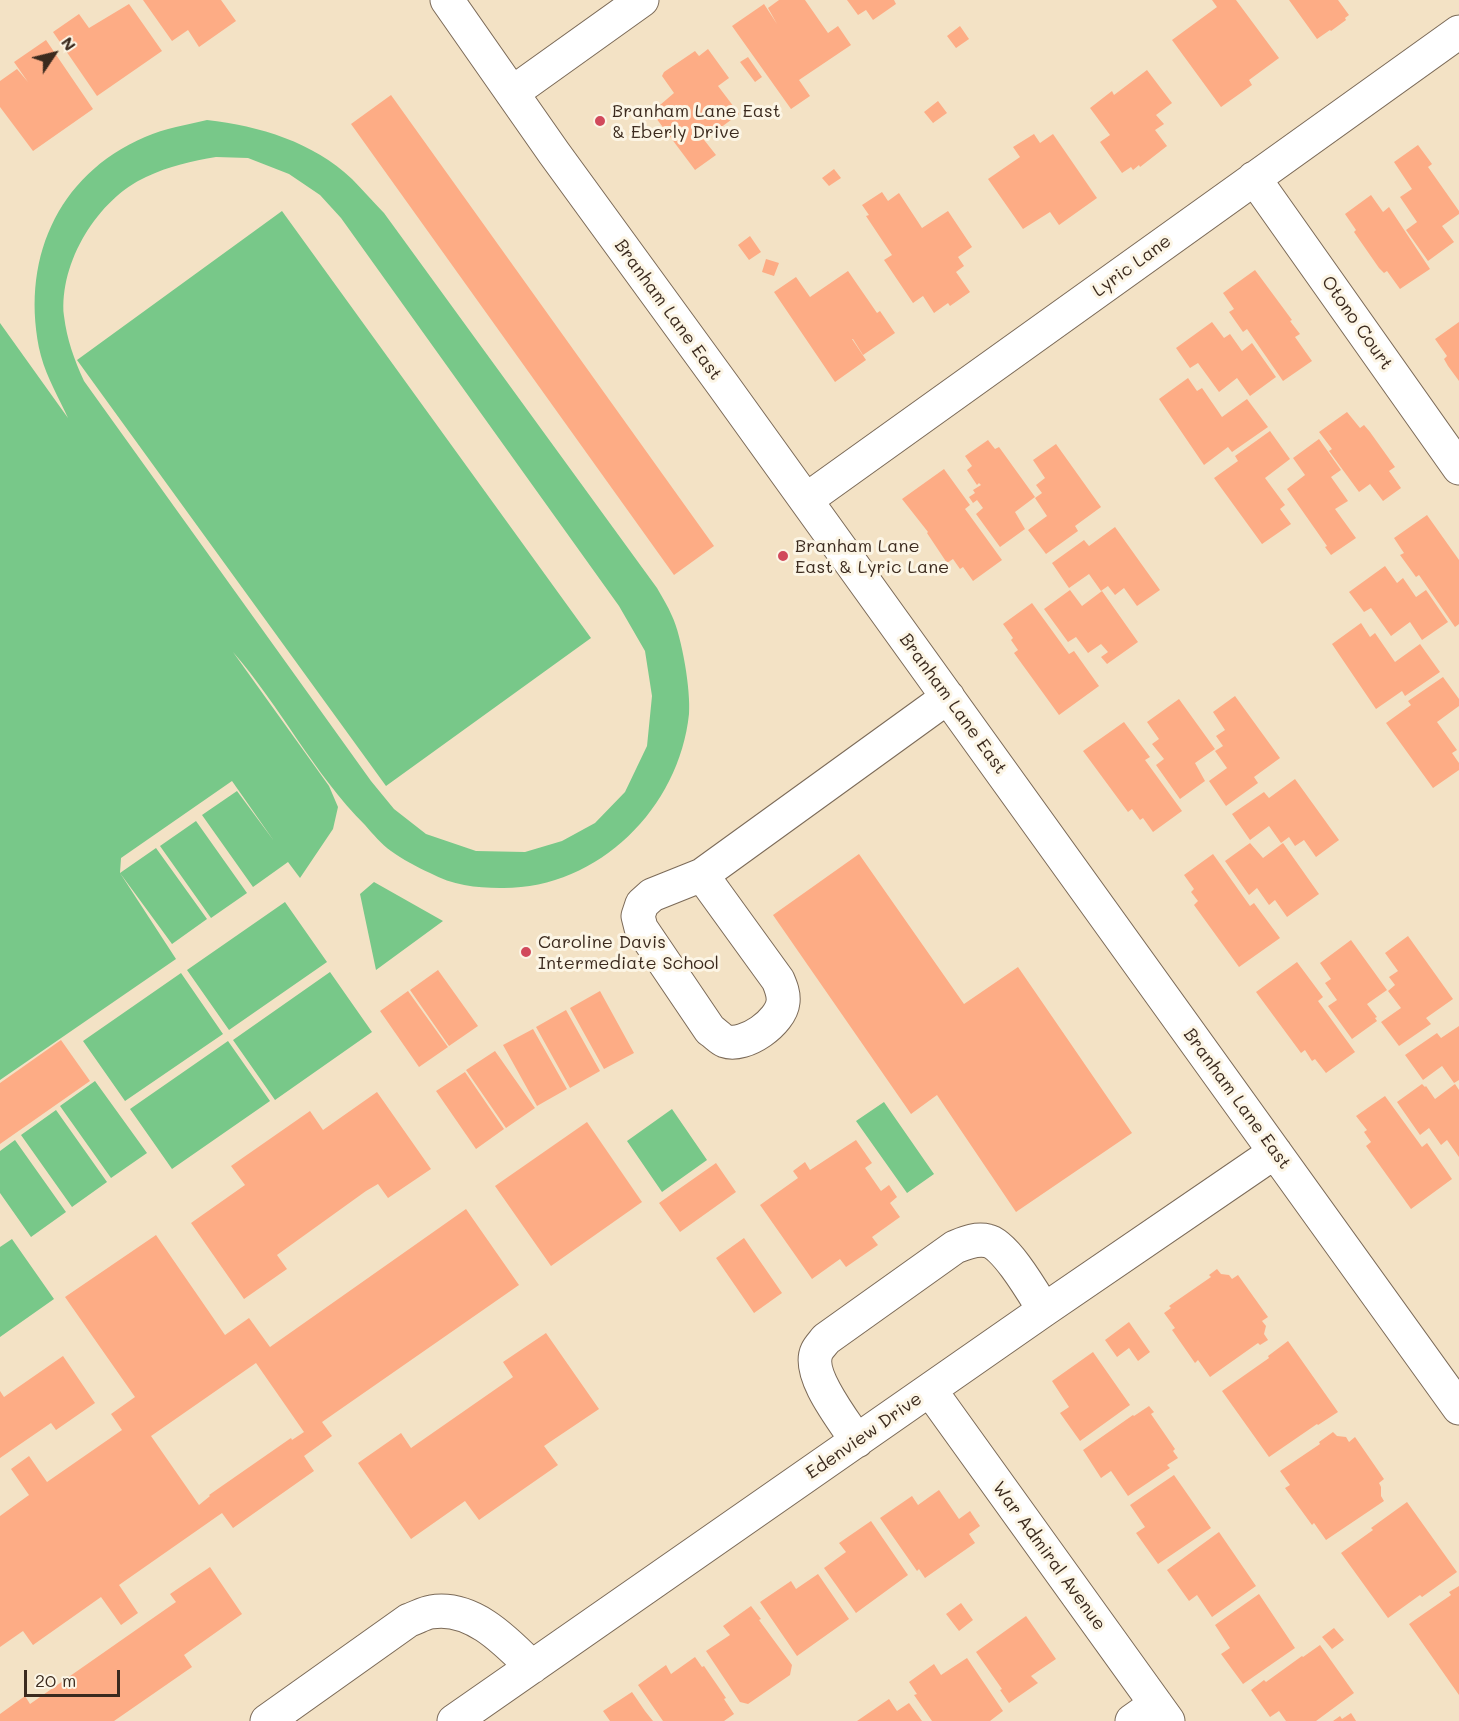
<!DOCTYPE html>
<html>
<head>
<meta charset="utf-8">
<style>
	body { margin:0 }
	#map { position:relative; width:1459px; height:1721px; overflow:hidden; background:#f3e2c5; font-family:Mali,sans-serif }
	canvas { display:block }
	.north { position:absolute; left:24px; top:24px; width:60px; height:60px; -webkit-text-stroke:4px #fcf5e5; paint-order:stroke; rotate:55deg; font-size:16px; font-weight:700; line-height:24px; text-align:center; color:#3b2a1e }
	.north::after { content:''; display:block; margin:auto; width:21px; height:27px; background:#3b2a1e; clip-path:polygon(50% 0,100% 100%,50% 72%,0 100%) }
	.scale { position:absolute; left:24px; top:1670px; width:96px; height:27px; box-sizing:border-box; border:3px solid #3b2a1e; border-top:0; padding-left:8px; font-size:18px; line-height:21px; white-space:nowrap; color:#3b2a1e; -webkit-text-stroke:4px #fcf5e5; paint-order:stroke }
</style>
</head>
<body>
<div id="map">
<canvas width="1459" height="1721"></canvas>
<div class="north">N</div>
<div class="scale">20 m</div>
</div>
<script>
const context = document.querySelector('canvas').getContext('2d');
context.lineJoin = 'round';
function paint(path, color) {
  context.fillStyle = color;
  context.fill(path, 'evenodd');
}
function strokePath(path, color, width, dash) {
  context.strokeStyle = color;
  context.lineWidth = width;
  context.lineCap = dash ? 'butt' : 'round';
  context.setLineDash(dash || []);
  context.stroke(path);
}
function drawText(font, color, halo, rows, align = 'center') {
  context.font = font + ' Mali,sans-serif';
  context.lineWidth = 6;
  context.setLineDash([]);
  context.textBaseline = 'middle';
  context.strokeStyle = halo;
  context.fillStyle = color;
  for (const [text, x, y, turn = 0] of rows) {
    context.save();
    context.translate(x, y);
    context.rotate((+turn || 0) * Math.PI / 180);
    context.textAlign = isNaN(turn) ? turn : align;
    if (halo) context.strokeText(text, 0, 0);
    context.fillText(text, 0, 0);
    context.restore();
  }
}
const green = new Path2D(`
	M207,120c53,6 106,22 145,59 11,11 21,23 32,34l273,375c5,9 11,18 15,28 10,21 19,75 17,98 -10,95 -92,176 -189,174 -24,0 -48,-3 -70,-15 -13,-6 -28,-14 -39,-22 -10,-7 -18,-17 -26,-26 -51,-51 -85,-119 -132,-173l96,134 9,21 -5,22 -33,49 -12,-16 -35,25 -51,-72 35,-24 37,50 -42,-60 -111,77 -1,15 36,-25 51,71 -35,25 -52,-71 56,86 -176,121v-757l68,95c-9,-20 -21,-40 -27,-62 -22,-93 15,-181 104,-219 20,-9 42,-12 62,-17zM216,157l32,1 41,16 31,21 21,23 278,388 26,45 7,45 -5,50 -22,46 -30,31 -33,18 -37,11 -49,-1 -50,-17 -32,-25 -23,-28 -287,-400c-10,-22 -17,-41 -20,-65 -5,-54 34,-117 82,-139 23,-11 46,-16 70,-20z
	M282,211l309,427 -205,148 -309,-426z
	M196,821l51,72 -36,25 -51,-72z
	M374,882l69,39 -67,49 -16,-76z
	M285,902l42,60 -98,68 -42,-60z
	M330,972l42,60 -97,68 -42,-60z
	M181,973l42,61 -98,67 -42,-60z
	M228,1041l42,60 -98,68 -42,-60z
	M95,1081l52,72 -36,25 -51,-72z
	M884,1102l50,72 -27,19 -51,-72z
	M672,1109l35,51 -45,32 -35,-51z
	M56,1110l51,72 -35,25 -51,-72z
	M15,1140l51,72 -35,25 -31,-44v-42z
	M12,1239l42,60 -54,38v-90z`);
const building = new Path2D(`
	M143,0h78l15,21 -37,26 -11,-17 -16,11z
	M779,0h26l23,33 10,-7 13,19 -52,35 11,16 -19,13 -59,-83 32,-22 13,20 -9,-16z
	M847,0h47l2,4 -23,16 -7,-10 -8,5z
	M1212,0h24l43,58 -30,22 3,5 -31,22 -49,-67 45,-33z
	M1289,0h49l11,15 -4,3 1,2 -15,11 -1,-1 -13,9z
	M129,4l33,47 -65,45 -44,-64 26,-18 10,14z
	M960,26l9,13 -13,9 -9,-12z
	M46,40l47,69 -60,42 -33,-44v-26l17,-12 11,13 -14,-20z
	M708,49l21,29 -11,8 16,21 1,-1 4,8 -23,17 -3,-4 -12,9 15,19 -21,15 -39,-52 1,-2 -4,-5 21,-18 -12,-17 2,-4 31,-21 4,5z
	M748,57l14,20 -7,5 -15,-20z
	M1147,70l25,33 -16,12 8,9 -9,6 12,16 -27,21 -1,-2 -6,5 -2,-3 -9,6 -22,-31 10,-7 -20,-27 22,-17 2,4z
	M391,95l323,451 -40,29 -323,-451z
	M938,101l9,12 -14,10 -9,-11z
	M1034,134l6,9 13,-9 44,64 -38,27 -9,-13 -27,17 -35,-50 32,-22 -7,-10z
	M1418,145l14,19 -4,3 31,44v3l-17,12 12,16 -26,19 -22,-31 11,-8 -17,-25 12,-8 -18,-27z
	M834,169l7,9 -12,8 -7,-8z
	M882,192l6,9 11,-8 23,35 26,-17 24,36 -14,10 6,9 -8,6 14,20 -20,14 -2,-3 -14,10 -11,-17 -10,7 -29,-43 8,-5 -26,-39 3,-1 -7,-10z
	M1371,195l12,17 6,-5 41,62 -30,20 -13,-18 -3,2 -5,-5 -25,-36 2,-2 -11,-16z
	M750,236l11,16 -12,8 -11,-15z
	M766,259l13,4 -5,13 -12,-4z
	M1255,270l37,50 -2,1 10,13 -5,3 17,24 -29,20 -36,-52 -4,3 -14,-20 5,-3 -11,-16z
	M848,271l29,42 3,-2 15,22 -32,22 -10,-16h-1l14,21 -31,22 -61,-90 22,-15 14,20z
	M1212,322l12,16 6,-4 12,17 10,-8 24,34 -26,19 -13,-18 -18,14 -21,-29 -8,5 -14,-20z
	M1459,322v59l-11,-15 -4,-7 3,-3 -12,-17z
	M1188,378l9,13 5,-3 20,29 25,-18 21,28 -36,25 -4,-5 -24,18 -45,-66z
	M1347,412l13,16 4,-3 6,7 25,35 -6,4 12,17 -18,13 -13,-17 -11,8 -30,-41 3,-2 -13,-17z
	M1270,431l20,28 -25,19 20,27 -5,4 11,15 -29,20 -48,-66 24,-17 -3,-5z
	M1319,439l22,31 -10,7 17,24 -13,8 21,29 -25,17 -6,-8 2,-1 -40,-57 18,-14 -12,-17z
	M988,440l7,9 4,-2 36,50 -20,15 10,17 -25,18 -24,-33 7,-6 -6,-8 -4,3 -4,-6 6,-4 -2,-3 8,-5 -2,-2 -2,2 -10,-15 5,-4 -7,-10z
	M1056,444l45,63 -26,19 3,5 -32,23 -18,-24 19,-14 -12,-18 7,-5 -6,-8 9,-7 -12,-18z
	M944,469l26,36 -5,4 37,51 -29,21 -10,-14 -3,2 -7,-10 -6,4 -20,-30 1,-1 -26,-33z
	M1427,515l32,45v64l-4,3 -36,-52 -3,2 -16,-22 4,-2 -10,-15z
	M1115,527l45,63 -23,16 -13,-18 -9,7 -7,-9 -7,5 -12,-17 -20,14 -17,-25 32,-23 5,6z
	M1385,566l12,17 6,-5 13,19 10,-7 22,32 -26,18 -12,-18 -19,14 -20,-28 -7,4 -15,-20z
	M1070,590l12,16 20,-15 36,51 -31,22 -6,-7 7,-5 -7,-8 -13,9 -12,-16 -8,5 -24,-33z
	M1032,603l37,51 5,-3 25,35 -40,29 -45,-62 4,-3 -7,-10 2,-2 -10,-14z
	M1361,623l9,14 5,-4 20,29 25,-18 20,28 -35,24 -3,-5 -26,18 -44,-65z
	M1443,677l16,22v7l-22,16 20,28 -5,3 7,10v7l-26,18 -47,-65 25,-18 -3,-4z
	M1235,696l45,62 -26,19 4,6 -32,23 -17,-25 18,-13 -12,-17 8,-5 -7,-10 9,-6 -12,-18z
	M1179,699l36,50 -20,14 10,18 -25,18 -24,-34 8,-6 -12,-15 7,-5 -12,-17z
	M1124,722l26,35 -5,3 37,51 -29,21 -10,-14 -3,2 -8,-11 -4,3 -45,-61z
	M1295,779l44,61 -23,17 -12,-17 -9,6 -6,-9 -8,6 -12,-17 -19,14 -18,-26 32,-22 5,6z
	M1250,843l13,15 20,-15 36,51 -32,23 -12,-17 -6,5 -12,-17 -8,7 -24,-34z
	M859,854l105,150 54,-37 114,166 -116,79 -79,-117 -26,19 -138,-199z
	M1213,854l37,52 4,-3 26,35 -41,29 -45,-62 4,-4 -7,-9 3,-3 -10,-14z
	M1408,936l45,63 -27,19 5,6 -32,22 -18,-24 20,-14 -13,-17 7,-6 -6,-8 9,-6 -13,-18z
	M1351,940l36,50 -20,14 10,13 -2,1 2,3 -25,18 -24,-33 9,-6 -12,-17 6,-4 -11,-16z
	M1297,962l26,35 -5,4 37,51 -29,21 -11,-14 -3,2 -7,-11 -4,3 -45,-61z
	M438,970l40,56 -29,20 -39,-56z
	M408,991l40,56 -29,20 -39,-56z
	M600,991l34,62 -30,16 -34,-61z
	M566,1010l34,61 -30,17 -34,-61z
	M1459,1026v54l-5,3 -12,-17 -19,14 -18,-25 32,-22 4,5z
	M533,1029l34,60 -30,17 -34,-61z
	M61,1040l29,41 -90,63v-61z
	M495,1051l40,57 -29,20 -40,-58z
	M465,1072l39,57 -28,20 -40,-58z
	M1422,1084l3,3 1,-1 9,13 20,-15 4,6v67l-12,-17 -6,5 -12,-17 -9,7 -23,-33z
	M377,1092l54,77 -43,29 -10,-14 -12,7 -89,64 10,14 -43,30 -53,-76 54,-38 -14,-19 79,-55 13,19z
	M1385,1096l37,51 5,-4 25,36 -41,30 -45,-63 5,-4 -7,-10 3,-2 -11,-14z
	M587,1122l55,80 -91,64 -56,-80z
	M856,1140l16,23 -7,5 16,23 8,-6 8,12 -7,6 10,14 -28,20 6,8 -32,22 -6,-8 -28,20 -52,-74 38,-27 -5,-7 12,-9 5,8z
	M716,1163l20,29 -56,40 -21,-29z
	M466,1209l53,76 -197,137 10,14 -28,20 10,15 -81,57 -11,-15 -103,72 19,28 -17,12 -20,-28 -68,48 -10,-14 -23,16v-131l29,-21 -18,-26 18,-13 18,26 75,-52 -11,-16 24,-17 -70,-100 91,-62 69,100 24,-17 21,29zM256,1363l48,69 -12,8 -1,-2 -82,57 1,1 -11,9 -48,-69z
	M744,1238l38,55 -28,20 -38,-55z
	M1217,1269l4,5 8,1 3,4 6,-4 30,42 -6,4 4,5 -2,8 4,6 -8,5 -2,-2 -48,34 -12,-17 -3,3 -23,-33 3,-2 -11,-15 7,-5 -2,-2 42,-29 -2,-2z
	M1129,1322l21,30 -12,9 -9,-13 -12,9 -12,-17z
	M546,1333l53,76 -55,37 14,19 -79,55 -14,-19 -54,38 -53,-76 43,-30 10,15 102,-71 -10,-15z
	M1288,1341l50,71 -20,13 -1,-1 -48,33 -47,-66 47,-33 -1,-2z
	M1093,1352l37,53 -50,36 -20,-28 9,-6 -17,-26z
	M63,1356l32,47 -39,27 -5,-7 -51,35v-67l4,6z
	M1149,1406l5,6 -3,2 24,35 -2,2 5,7 -11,7 3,3 -42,28 -17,-25 -10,7 -18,-28 50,-35 1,1z
	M1333,1432l4,4 9,1 3,5 6,-5 29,42 -5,4 2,4v9l3,5 -58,39 -12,-17 -2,2 -27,-37 5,-3 -10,-14 40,-27 -1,-2z
	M1174,1475l37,53 -53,36 -22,-31 9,-6 -15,-22z
	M939,1490l20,29 11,-8 10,15 -11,8 6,9 -50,35 -6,-9 -2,2 -37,-53 32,-22 6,9z
	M1407,1502l50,70 -35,25 -2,-2 -32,23 -47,-65 32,-23 -2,-2z
	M871,1521l37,54 -52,38 -32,-45 22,-16 -7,-9z
	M1219,1532l37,54 -44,31 -15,-22 -8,6 -22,-31z
	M210,1567l32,47 -58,41 8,12 -78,54h-114v-7l25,-18 5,8 146,-102 -6,-8z
	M818,1574l31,45 -52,37 -37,-54 31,-21 5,8z
	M1459,1586v109l-50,-71 42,-29 -2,-3z
	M1259,1594l36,54 -52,36 -22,-30 9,-6 -15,-23z
	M961,1603l12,17 -14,11 -13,-17z
	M751,1606l10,13 -2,1 33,45 -2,10 -42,29 -8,-2 -34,-51 24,-16 -7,-9z
	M1026,1616l30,43 -25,17 7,7 -29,20 -9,-13 2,-1 -26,-37z
	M1334,1628l10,12 -12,9 -10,-12z
	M1320,1645l34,48 -38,28h-30l-7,-10 -9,6 -19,-27 13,-10 2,2 36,-26 1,1z
	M695,1657l7,10 2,-1 22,32 -2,1 10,15 -10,7h-61l-25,-36 28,-20 5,9z
	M967,1658l36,53 -13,10h-58l-18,-26 3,-1 -8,-12 25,-18 7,11z
	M632,1692l13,19 8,10h-43l-7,-10z
	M889,1699l8,12 12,-8 13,18h-65z
	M1351,1713l5,8h-23l7,-5 2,3z`);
const minor = new Path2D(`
	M447,0l107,153 169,232 736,1023
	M512,93l130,-93
	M1254,178l205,290
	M806,500l653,-468
	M702,875l76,105c3,7 6,14 5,22 -2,20 -38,46 -58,39 -5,-2 -10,-8 -15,-11l-69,-102 -3,-12 4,-12 10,-9 50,-20 246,-178
	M930,1390l238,331
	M857,1441c-13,-20 -51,-67 -40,-90 2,-4 6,-8 9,-12l129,-92c10,-4 21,-9 33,-6 17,3 46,53 56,69
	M267,1721l142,-101c7,-2 15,-7 22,-8 41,-7 75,29 101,55
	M454,1721l590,-411 231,-158
	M1132,1721l24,-17`);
const markers = [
	[600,121,6,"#d1495b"],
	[783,556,6,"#d1495b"],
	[526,952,6,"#d1495b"]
];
const poiNames = [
	["Branham Lane East",612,111],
	["& Eberly Drive",612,132],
	["Branham Lane",795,546],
	["East & Lyric Lane",795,567],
	["Caroline Davis",538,942],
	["Intermediate School",538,963]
];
const streetNames = [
	["Lyric Lane",1132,266,-36],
	["Branham Lane East",668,310,54],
	["Otono Court",1357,323,55],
	["Branham Lane East",953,704,54],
	["Branham Lane East",1237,1099,54],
	["Edenview Drive",864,1436,-35],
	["War Admiral Avenue",1049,1556,54]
];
paint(green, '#78c889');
paint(building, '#fdac85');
strokePath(minor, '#7b6a58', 35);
strokePath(minor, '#fff', 33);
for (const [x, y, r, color] of markers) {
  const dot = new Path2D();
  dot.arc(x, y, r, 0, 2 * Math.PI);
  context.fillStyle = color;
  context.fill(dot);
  strokePath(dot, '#fcf5e5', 2);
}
drawText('18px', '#3b2a1e', '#fcf5e5', poiNames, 'left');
drawText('18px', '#3b2a1e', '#fcf5e5', streetNames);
</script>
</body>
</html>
